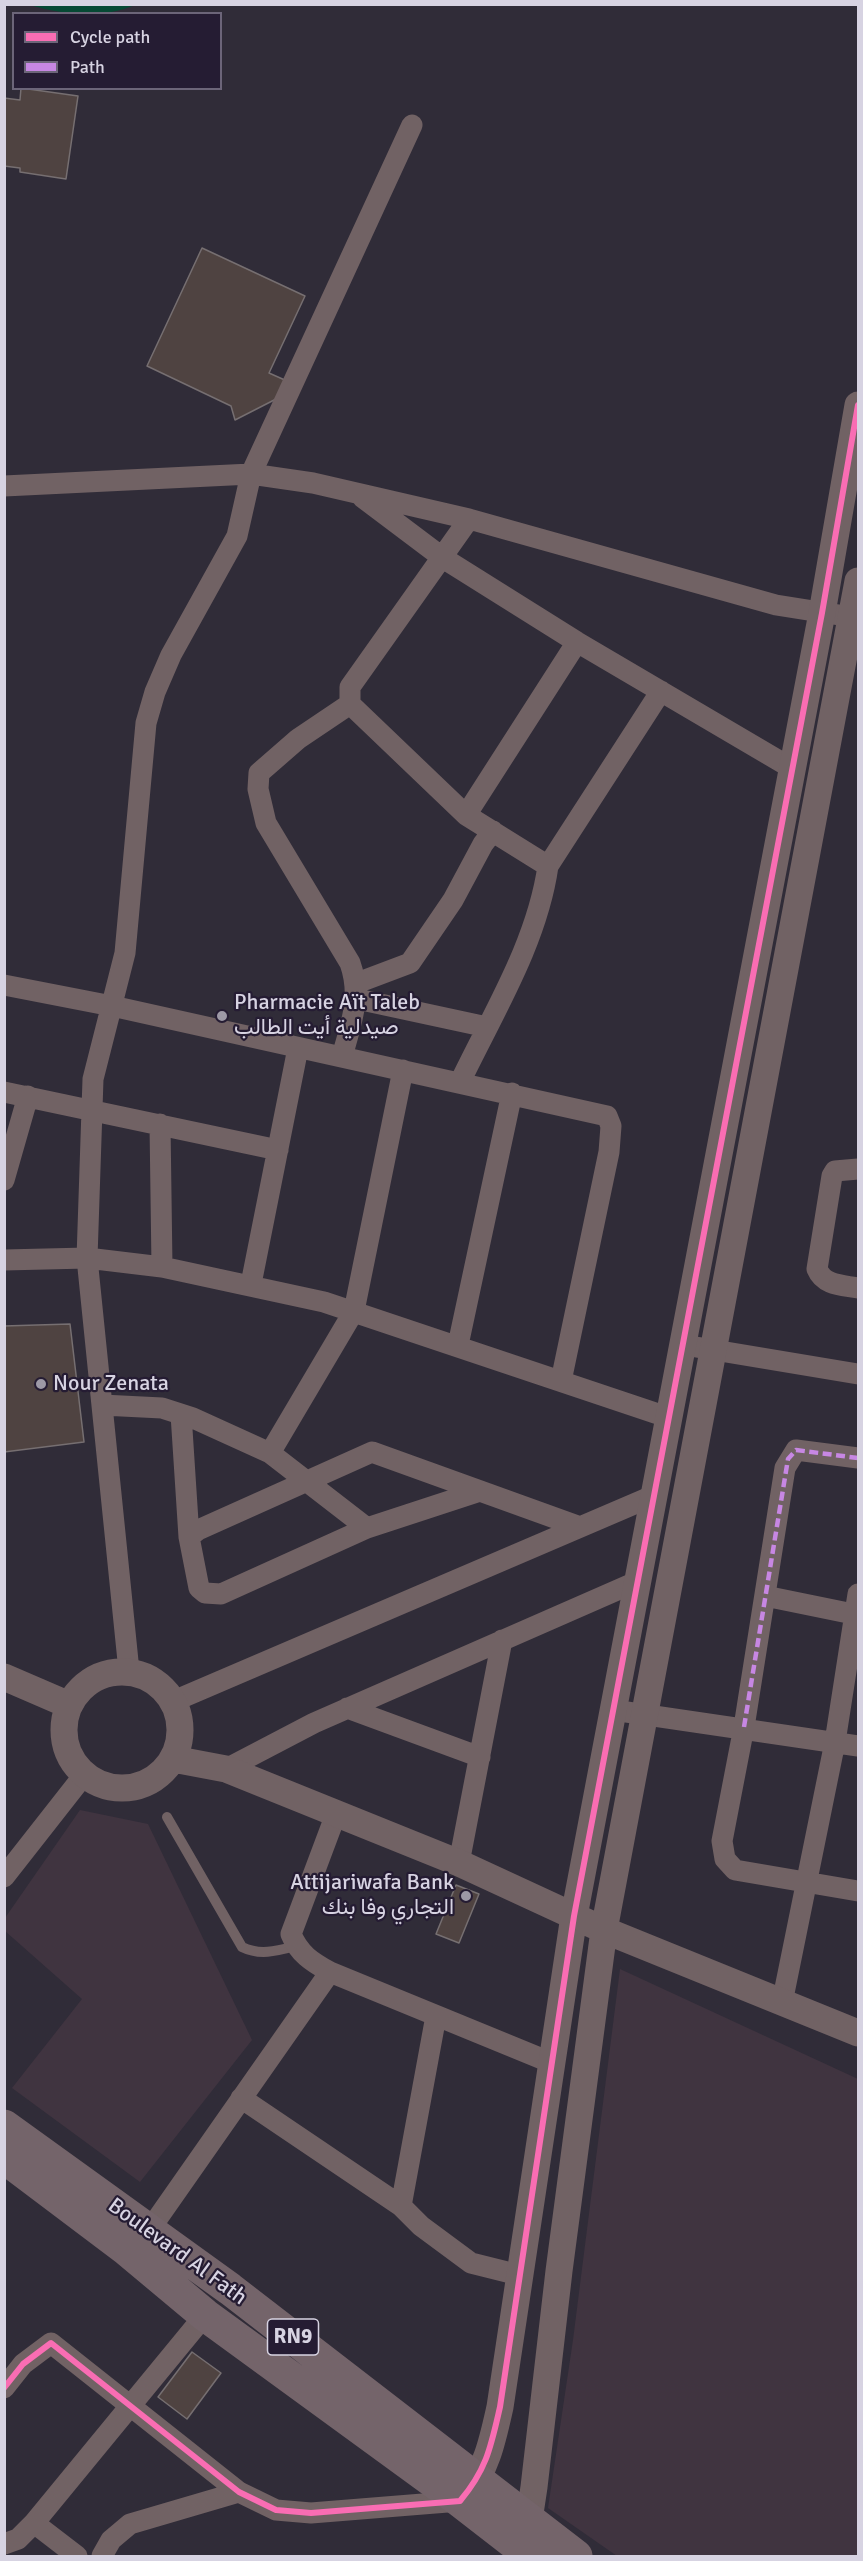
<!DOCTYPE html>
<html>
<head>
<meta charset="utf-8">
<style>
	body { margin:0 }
	#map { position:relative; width:863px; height:2561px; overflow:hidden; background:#302c38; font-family:Signika,sans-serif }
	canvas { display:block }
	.frame { position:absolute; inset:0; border:6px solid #d7d3e2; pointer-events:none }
	.legend { position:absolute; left:12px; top:12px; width:210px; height:78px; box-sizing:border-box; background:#251c33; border:2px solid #6c6579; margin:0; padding:8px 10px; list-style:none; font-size:18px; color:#d7d3e2 }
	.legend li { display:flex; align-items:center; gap:12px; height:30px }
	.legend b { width:30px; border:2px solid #6c6579 }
</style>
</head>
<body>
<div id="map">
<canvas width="863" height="2561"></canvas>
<div class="frame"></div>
<ul class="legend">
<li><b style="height:8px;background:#f96db3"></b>Cycle path</li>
<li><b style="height:8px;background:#c787e3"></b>Path</li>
</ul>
</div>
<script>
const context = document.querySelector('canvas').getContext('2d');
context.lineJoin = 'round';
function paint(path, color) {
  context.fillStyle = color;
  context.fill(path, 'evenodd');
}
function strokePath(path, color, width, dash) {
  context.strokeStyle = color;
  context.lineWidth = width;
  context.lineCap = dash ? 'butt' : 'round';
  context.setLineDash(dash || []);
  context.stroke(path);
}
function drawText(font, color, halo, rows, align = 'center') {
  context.font = font + ' Signika,Vazirmatn,sans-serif';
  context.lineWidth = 4.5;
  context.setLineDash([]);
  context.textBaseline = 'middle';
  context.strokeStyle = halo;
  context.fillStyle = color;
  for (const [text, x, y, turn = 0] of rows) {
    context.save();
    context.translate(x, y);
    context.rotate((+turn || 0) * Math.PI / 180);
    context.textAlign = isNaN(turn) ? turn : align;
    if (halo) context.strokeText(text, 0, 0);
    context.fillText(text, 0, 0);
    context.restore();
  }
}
const education = new Path2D(`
	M80,1810l68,14 104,216 -112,142 -128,-94 70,-89 -77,-68v-13z
	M620,1969l238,110v477h-241l-69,-48 25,-168z`);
const green = new Path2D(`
	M30,5l105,-1v1c-34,14 -71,10 -105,0z`);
const building = new Path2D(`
	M21,88l57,8 -12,83 -46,-7v-4l-16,-2v-68l16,2z
	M202,248l103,48 -36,77 18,8 -7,16 -45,23 -4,-14 -84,-40z
	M70,1324l14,118 -80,10v-126z
	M456,1885l23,9 -20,49 -23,-9z
	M192,2352l29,21 -34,46 -29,-22z`);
const service = new Path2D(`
	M167,1817l75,130c18,9 35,4 54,-1`);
const minor = new Path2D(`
	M4,486l247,-12 62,9 156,36 307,86 82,13
	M362,497l81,61 134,84 216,127
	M466,815l111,-173
	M548,866l113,-175
	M357,983l53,-20 43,-63 30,-56 10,-13
	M4,985l108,21 495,110 4,10 -2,26 -48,229
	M357,999l130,28
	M342,1057c9,-34 20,-60 8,-94l-84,-140 -8,-34 1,-16 39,-34 52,-35
	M460,1082c33,-69 77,-139 88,-216l-82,-51 -116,-111v-17l119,-168
	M4,1092l274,58
	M160,1124l2,143
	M858,1169l-23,2 -3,5 -15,93c7,17 26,16 41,19
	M4,1180l24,-84
	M4,1260l83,-2 75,9 162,35 346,116
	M251,1284l47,-236
	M458,1345l54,-252
	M684,1345l174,29
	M102,1405l60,3 31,10 77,35 97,75
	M181,1414l8,123 10,51 6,5 16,1 146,-66 113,-37
	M270,1453l84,-142 49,-241
	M858,1458l-62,-8 -11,18 -41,259 -22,114 3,18 10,11 123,21
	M189,1537l9,-7 174,-78 208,75
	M765,1596l93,19
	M129,1671l-42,-413 6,-179 32,-126 21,-230 9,-31 16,-37 66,-119 14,-62 161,-349
	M174,1701l481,-206
	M347,1708l133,49
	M613,1710l245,36
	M226,1769l88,-46 324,-142
	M336,1814l-45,120c8,20 21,28 39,38l222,91
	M459,1863l43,-223
	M4,1877l80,-102
	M782,2003l53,-261 23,-148
	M436,2016l-35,190 20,20 50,37 48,12
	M241,2098l160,108
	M148,2232l182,-260
	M4,2388l19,-24 28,-21 188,149 37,18 35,3 149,-12
	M34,2523l43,33
	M4,2544l14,-5 16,-16 171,-208
	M102,2556l9,-16 19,-16 109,-32`);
const tertiary = new Path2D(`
	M64 1730a58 58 0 1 1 116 0a58 58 0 1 1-116 0Z
	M4,1677l65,28
	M173,1759l53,10 233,94 145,67 254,103
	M466,2494c21,-25 27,-56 34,-87l74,-491 248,-1303 36,-208
	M520,2535l9,-15 5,-33 25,-216 45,-341 254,-1349`);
const trunk = new Path2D(`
	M4,2126l226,163 346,267
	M4,2157l122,92 79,66 255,186 71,55`);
const quiet = new Path2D(`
	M744,1727l44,-268 8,-9 62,8`);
const cycleway = new Path2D(`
	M4,2388l19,-24 28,-21 188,149 37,18 35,3 149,-12c27,-32 31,-55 40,-94l74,-491 248,-1303 36,-208`);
const markers = [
	[222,1016,6,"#9d99a6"],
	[41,1384,6,"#9d99a6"],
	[466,1896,6,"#9d99a6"]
];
const shields = [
	[293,2337,51]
];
const shieldNames = [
	["RN9",293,2337]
];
const poiNames = [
	["Pharmacie Aït Taleb",234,1003],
	["صيدلية أيت الطالب",234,1028],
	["Nour Zenata",53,1384],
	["Attijariwafa Bank",454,1883,"right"],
	["التجاري وفا بنك",454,1908,"right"]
];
const streetNames = [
	["Boulevard Al Fath",177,2252,36]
];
paint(education, '#403440');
paint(green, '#064934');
paint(building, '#4f4341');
strokePath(building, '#766f71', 1.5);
strokePath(service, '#716264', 10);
strokePath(minor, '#716264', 21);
strokePath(tertiary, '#716264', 27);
strokePath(trunk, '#74646a', 33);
strokePath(quiet, '#c787e3', 4.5, [9, 4.5]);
strokePath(cycleway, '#f96db3', 6);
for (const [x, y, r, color] of markers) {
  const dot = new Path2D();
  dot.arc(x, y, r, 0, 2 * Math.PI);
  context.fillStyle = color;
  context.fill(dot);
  strokePath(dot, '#251c33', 2);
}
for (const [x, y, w] of shields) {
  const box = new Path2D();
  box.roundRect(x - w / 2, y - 18, w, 36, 4.5);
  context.fillStyle = '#251c33';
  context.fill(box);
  strokePath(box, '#d7d3e2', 1.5);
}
drawText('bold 21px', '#d7d3e2', null, shieldNames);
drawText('22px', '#d7d3e2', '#251c33', poiNames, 'left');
drawText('22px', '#d7d3e2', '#251c33', streetNames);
</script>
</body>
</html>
